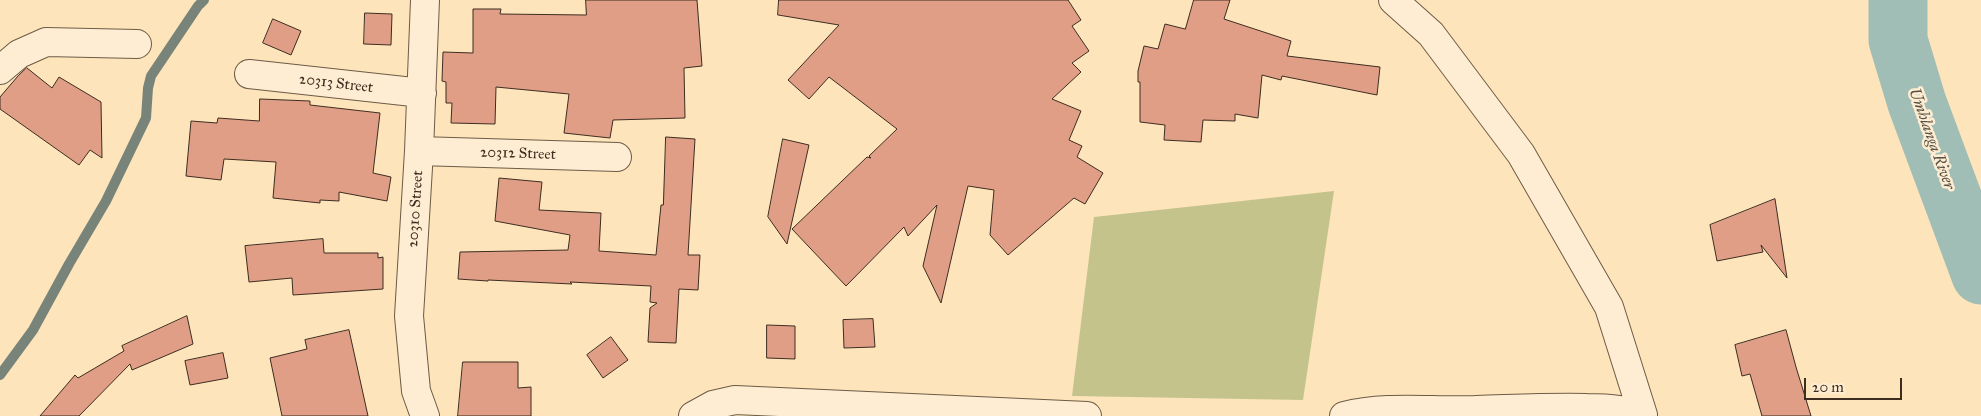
<!DOCTYPE html>
<html>
<head>
<meta charset="utf-8">
<style>
	body { margin:0 }
	#map { position:relative; width:1981px; height:416px; overflow:hidden; background:#fde4ba; font-family:"IM FELL Great Primer",serif }
	canvas { display:block }
	.scale { position:absolute; left:1804px; top:378px; width:98px; height:22px; box-sizing:border-box; border:2px solid #3d2d20; border-top:0; padding-left:6px; font-size:15px; line-height:18px; white-space:nowrap; color:#3d2d20; -webkit-text-stroke:4px #feedd2; paint-order:stroke }
</style>
</head>
<body>
<div id="map">
<canvas width="1981" height="416"></canvas>
<div class="scale">20 m</div>
</div>
<script>
const context = document.querySelector('canvas').getContext('2d');
context.lineJoin = 'round';
function paint(path, color) {
  context.fillStyle = color;
  context.fill(path, 'evenodd');
}
function strokePath(path, color, width, dash) {
  context.strokeStyle = color;
  context.lineWidth = width;
  context.lineCap = dash ? 'butt' : 'round';
  context.setLineDash(dash || []);
  context.stroke(path);
}
function drawText(font, color, halo, rows, align = 'center') {
  context.font = font + ' "IM FELL Great Primer",serif';
  context.lineWidth = 5;
  context.setLineDash([]);
  context.textBaseline = 'middle';
  context.strokeStyle = halo;
  context.fillStyle = color;
  for (const [text, x, y, turn = 0] of rows) {
    context.save();
    context.translate(x, y);
    context.rotate((+turn || 0) * Math.PI / 180);
    context.textAlign = isNaN(turn) ? turn : align;
    if (halo) context.strokeText(text, 0, 0);
    context.fillText(text, 0, 0);
    context.restore();
  }
}
const green = new Path2D(`
	M1334,191l-31,209 -231,-4 22,-179z`);
const stream = new Path2D(`
	M0,375l33,-45 36,-66 37,-63 40,-83 2,-30 3,-12 47,-70 6,-6`);
const river = new Path2D(`
	M1898,0v40l19,63 64,172`);
const building = new Path2D(`
	M586,0h111l5,66 -18,2 1,50 -72,2 -3,18 -46,-5 5,-39 -73,-7 -1,37 -44,-1 1,-20h-6v-21l-4,-1 1,-29 30,1v-44h28l-1,5 86,1z
	M779,0h289l13,20 -9,6 17,25 -17,12 9,9 -29,27 29,12 -12,29 13,6 -5,11 26,16 -18,31 -11,-6 -66,57 -18,-20 4,-45 -26,-4 -27,117 -18,-37 14,-61 -29,31 -4,-9 -58,59 -54,-57 75,-72 4,1 -2,-2 28,-27 -68,-52 -20,22 -21,-19 51,-55 -61,-10z
	M1194,0h36l-6,19 67,22 -4,15 93,11 -3,28 -95,-19 -1,4 -19,-5 -4,43 -23,-4v7l-32,-1 -2,22 -37,-2 1,-15 -25,-3v-40h-2v-11l6,-25 14,3 7,-25 20,5z
	M365,13l27,1 -1,31 -27,-1z
	M273,19l28,12 -10,24 -28,-12z
	M27,68l25,20 7,-11 42,25 1,56 -12,-8 -11,15 -79,-56v-12l18,-21z
	M260,99l50,2v4l70,8 -7,60 18,4 -4,24 -48,-9v9l-19,-1v3l-47,-5 3,-36 -52,-3 -3,21 -35,-4 5,-55 26,2 1,-5 41,3z
	M666,137l29,2 -7,116h12l-2,35 -19,-1 -3,54 -28,-1 2,-34 7,-5 -7,-1 1,-16 -81,-4 2,2 -84,-4v1l-30,-2 2,-27 108,-2 2,-15 -75,-14 4,-43 43,4 -3,28 62,3 -2,38 57,4 5,-50h2z
	M783,139l26,6 -22,99 -19,-27z
	M1775,199l12,79 -26,-33 2,7 -46,9 -7,-36z
	M323,239l1,14h54v5l5,-1v32l-90,6 -1,-17 -43,4 -4,-36z
	M187,316l6,28 -61,26 -2,-6 -51,52h-39l35,-41 3,3 46,-27 -2,-5z
	M873,319l2,28 -31,1 -1,-28z
	M767,325l28,1v33l-28,-1z
	M349,330l19,86h-86l-12,-58 37,-9 -2,-9z
	M1786,330l10,37 15,49h-49l-12,-42 -8,2 -7,-31z
	M611,337l17,23 -25,18 -16,-23z
	M223,353l5,25 -38,7 -5,-24z
	M463,362h55v26l13,-1v29h-73z`);
const minor = new Path2D(`
	M1393,0l38,34 90,120 88,153 34,108
	M0,70l19,-16 27,-12 91,2
	M249,74l173,19
	M419,151l198,6
	M425,416l-9,-25 -7,-75 10,-165 6,-151
	M693,416l20,-11 22,-5 352,16
	M1344,416c43,-11 89,-4 133,-6 37,-1 73,-3 110,-2 19,0 39,1 56,8`);
const streetNames = [
	["20313 Street",336,84,7],
	["20312 Street",518,154,2],
	["20310 Street",416,209,-86]
];
const waterNames = [
	["Umhlanga River",1931,139,70]
];
paint(green, '#c4c38c');
strokePath(stream, '#788479', 10);
strokePath(river, '#a0beb5', 59);
paint(building, '#e09e86');
strokePath(building, '#3d2d20', 1);
strokePath(minor, '#6d5b46', 30);
strokePath(minor, '#feedd2', 28);
drawText('15px', '#3d2d20', '#feedd2', streetNames);
drawText('italic 16px', '#565145', '#feedd2', waterNames);
</script>
</body>
</html>
